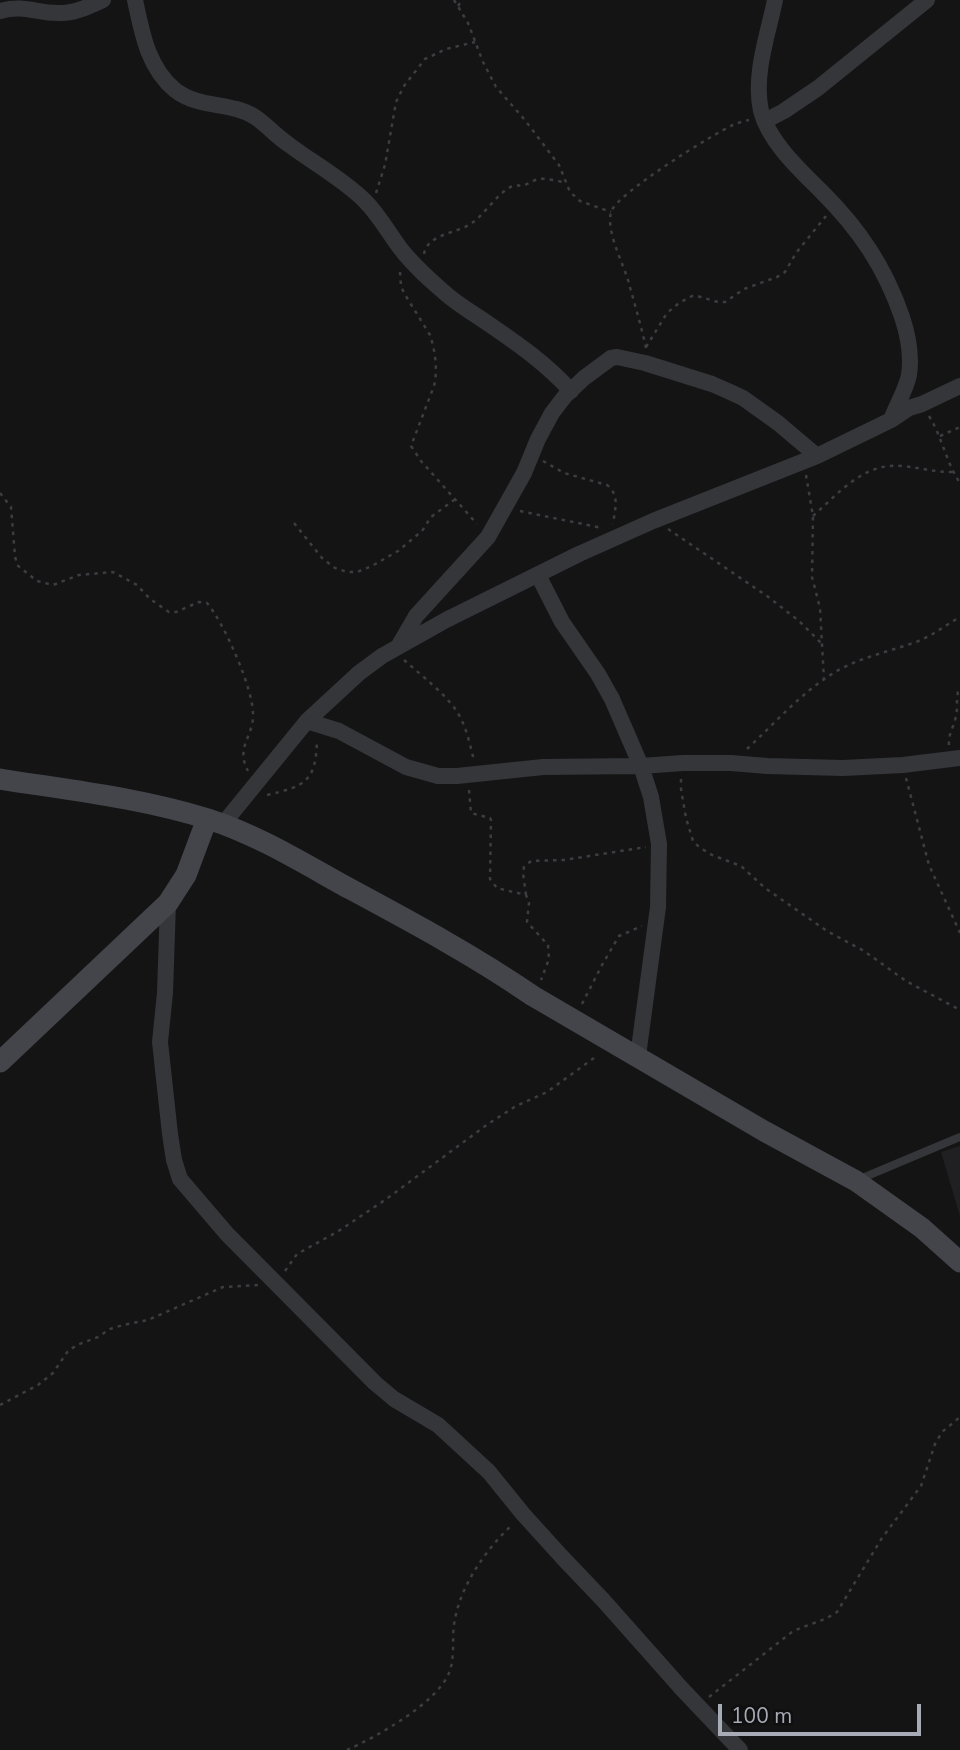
<!DOCTYPE html>
<html>
<head>
<meta charset="utf-8">
<style>
	body { margin:0 }
	#map { position:relative; width:960px; height:1750px; overflow:hidden; background:#141415; font-family:"Nunito Sans",sans-serif }
	canvas { display:block }
	.scale { position:absolute; left:718px; top:1704px; width:203px; height:32px; box-sizing:border-box; border:4px solid #a7abb5; border-top:0; padding-left:9px; font-size:21px; line-height:24px; white-space:nowrap; color:#a7abb5; -webkit-text-stroke:5px #0f0f10; paint-order:stroke }
</style>
</head>
<body>
<div id="map">
<canvas width="960" height="1750"></canvas>
<div class="scale">100 m</div>
</div>
<script>
const context = document.querySelector('canvas').getContext('2d');
context.lineJoin = 'round';
function paint(path, color) {
  context.fillStyle = color;
  context.fill(path, 'evenodd');
}
function strokePath(path, color, width, dash) {
  context.strokeStyle = color;
  context.lineWidth = width;
  context.lineCap = dash ? 'butt' : 'round';
  context.setLineDash(dash || []);
  context.stroke(path);
}
const built = new Path2D(`
	M960,1146v70l-19,-64z`);
const path = new Path2D(`
	M454,0l14,23 15,39 13,25 28,32 35,46 11,27 10,9 31,11
	M458,6l4,-6
	M376,193l9,-28 11,-63 8,-16 21,-27 21,-10 29,-7
	M424,254c4,-21 33,-20 48,-31 13,-9 28,-33 41,-37 5,-1 6,0 11,-1 5,-1 9,-5 15,-6 8,-1 19,2 27,4
	M400,272l1,14 3,7 26,42c5,15 8,35 4,51l-23,60 10,15 56,63
	M646,347l21,-34 12,-10 13,-7h5l21,6h7l19,-13 33,-12 8,-5 11,-19 30,-37
	M646,348c-5,-23 -12,-46 -18,-68 -6,-19 -22,-49 -17,-68 5,-18 102,-78 122,-87 5,-2 11,-4 16,-5
	M929,416c13,21 17,46 31,67
	M940,436l20,-9
	M543,461l21,12 43,12c13,10 8,24 6,39
	M806,475l7,41 -1,61 8,31 4,72
	M0,493l11,14 4,49 2,9 20,16 16,4 26,-10 34,-3 24,13 13,14 19,13h7l23,-10 8,1c17,20 46,85 46,111 1,22 -18,33 -5,57
	M520,511l82,17
	M813,516c27,-24 51,-54 90,-50 18,2 31,6 50,6
	M294,523l28,35 13,10 12,4h10l15,-6 26,-15 24,-20 9,-14 23,-17
	M668,529l99,67 32,25 23,23
	M404,660c18,16 38,31 52,50 10,15 14,34 18,51
	M949,745c-1,-11 5,-18 7,-29 2,-8 0,-16 2,-24l2,-1
	M747,749c28,-26 53,-55 85,-75 25,-16 53,-21 81,-31 18,-6 31,-17 47,-26
	M906,778l23,87 31,68
	M681,779v10l5,29 7,23 6,6 13,8 29,11 24,22 62,43 37,20 42,30 54,29
	M469,790l2,23 19,5 1,2 -1,59 7,9 29,7 3,8 -2,19 21,23 1,14 -8,21
	M267,795c38,-9 49,-13 50,-55
	M526,895l-3,-22 1,-6 7,-6 33,-1 82,-13
	M582,1004l20,-39 17,-29 23,-10
	M285,1271l12,-17 40,-22 48,-32 103,-76 28,-18 31,-14 51,-37
	M0,1405l38,-20 15,-12 15,-22 9,-6 21,-8 12,-8 13,-4 25,-5 75,-33 35,-2
	M709,1697l83,-65c15,-8 31,-10 45,-20l45,-74 39,-52 14,-42 7,-12 18,-15
	M347,1750c29,-13 89,-46 102,-77 6,-14 3,-33 5,-48 5,-38 32,-76 59,-101`);
const lane = new Path2D(`
	M860,1179l100,-42`);
const street = new Path2D(`
	M135,0c7,33 13,68 40,90 24,19 55,11 80,27 12,8 21,19 33,27 25,19 55,35 77,57 14,14 23,31 35,47 13,17 29,31 45,45 11,10 23,17 35,25 32,22 64,43 91,73
	M775,0c-7,35 -22,75 -14,111 8,31 39,59 61,81 37,37 63,75 80,125 6,18 10,38 7,58 -3,15 -13,31 -18,45
	M0,11c25,-7 37,3 61,2 14,0 29,-7 42,-13
	M765,121l19,-10 34,-23 109,-88
	M538,575l24,47 36,52 14,25 29,67 10,31 8,47 -1,63 -20,149
	M398,647l18,-31 72,-79 36,-64 14,-34 14,-26 13,-17 19,-18 27,-20 6,-1 28,6 67,21 16,7 15,7 35,25 39,33
	M307,721l32,10 67,36 32,9h19l86,-9 98,-1 42,-3h48l36,3 76,2 60,-3 57,-7
	M223,824l84,-103 52,-48 23,-17 64,-36 133,-66 74,-33 164,-65 74,-36 18,-12 13,-4 38,-18
	M168,903l-3,90 -5,49 10,92 4,26 6,19 47,55 148,149 19,16 44,26 51,47 34,42 39,43 41,43 79,89 58,61`);
const secondary = new Path2D(`
	M0,779c69,11 141,19 208,40 47,15 90,41 133,65 65,35 131,70 192,112l231,135 92,50 66,47 38,34
	M0,1062l168,-159 18,-28 21,-56`);
paint(built, '#202022');
strokePath(path, '#3b3d41', 2.5, [3.5, 5]);
strokePath(lane, '#35363a', 8);
strokePath(street, '#35363a', 16);
strokePath(secondary, '#43454a', 21);
</script>
</body>
</html>
